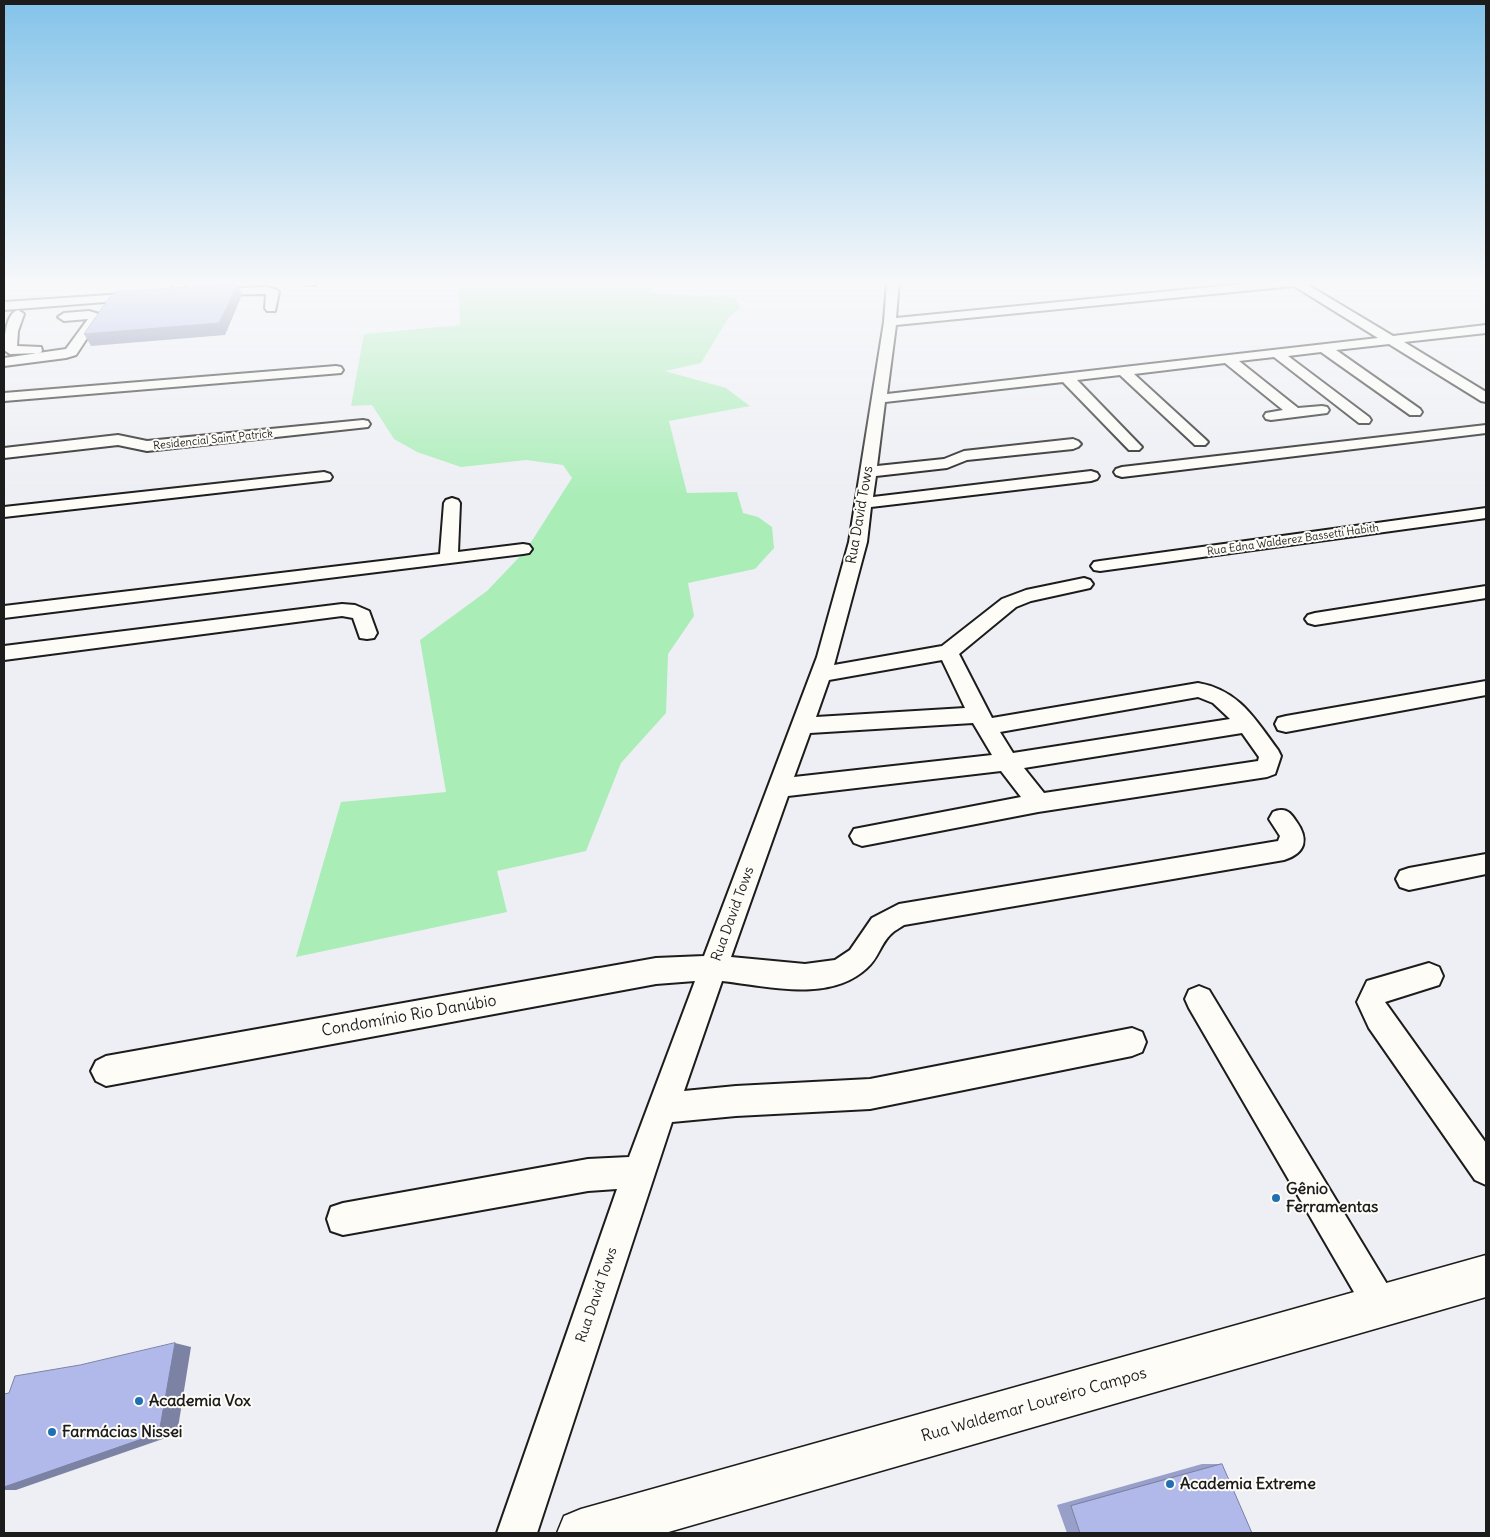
<!DOCTYPE html>
<html>
<head>
<meta charset="utf-8">
<style>
	body { margin:0 }
	#map { position:relative; width:1490px; height:1537px; overflow:hidden; background:#eeeff4; font-family:Delius,sans-serif }
	canvas { display:block }
	.frame { position:absolute; inset:0; border:5px solid #1c1c1c; pointer-events:none }
</style>
</head>
<body>
<div id="map">
<canvas width="1490" height="1537"></canvas>
<div class="frame"></div>
</div>
<script>
const context = document.querySelector('canvas').getContext('2d');
context.lineJoin = 'round';
function paint(path, color) {
  context.fillStyle = color;
  context.fill(path, 'evenodd');
}
function strokePath(path, color, width, dash) {
  context.strokeStyle = color;
  context.lineWidth = width;
  context.lineCap = dash ? 'butt' : 'round';
  context.setLineDash(dash || []);
  context.stroke(path);
}
function drawText(font, color, halo, rows, align = 'center') {
  context.font = font + ' Delius,sans-serif';
  context.lineWidth = 4;
  context.setLineDash([]);
  context.textBaseline = 'middle';
  context.strokeStyle = halo;
  context.fillStyle = color;
  for (const [text, x, y, turn = 0] of rows) {
    context.save();
    context.translate(x, y);
    context.rotate((+turn || 0) * Math.PI / 180);
    context.textAlign = isNaN(turn) ? turn : align;
    if (halo) context.strokeText(text, 0, 0);
    context.fillText(text, 0, 0);
    context.restore();
  }
}
const green = new Path2D(`
	M458,281h192l3,12 82,5 6,10 -12,9 -28,46 -36,8 61,17 24,18 -81,15 18,72 50,-1 6,21 15,4 14,10 2,21 -19,21 -67,14 6,33 -26,38 -2,59 -45,50 -35,88 -89,20 10,41 -211,45 45,-155 105,-10 -26,-152 67,-49 39,-41 46,-72 -9,-13 -37,-5 -65,7 -44,-15 -23,-13 -22,-34 -21,1 13,-72 96,-9z`);
const minor = new Path2D(`
	M176,281h12l-6,9 -4,1 -6,-3z
	M306,281h12l-3,4h-8z
	M887,281h12l-3,37 377,-37h44l-9,4 85,51 93,-11v8l-82,9 82,50v10l-5,-1 -92,-57 -53,6 84,59 2,3 -2,3h-10l-89,-63 -33,4 81,61 2,3 -2,3h-10l-85,-66 -35,4 59,47 24,-2 5,1 2,3 -2,3 -56,7 -5,-1 -2,-3 2,-3 17,-3 -58,-47 -91,11 71,65 3,3 -3,3h-10l-75,-70 -43,5 62,64 3,3 -3,3h-10l-66,-68 -178,20 -8,64 67,-7 20,-8 109,-12 5,2 3,3 -3,3 -5,2 -106,11 -20,8 -71,8 -3,21 218,-26 6,2 2,3 -2,3 -6,2 -220,26 -4,35 -33,123 108,-19 60,-47 24,-9 58,-12 6,2 3,4 -3,4 -59,13 -15,6 -57,47 33,64 206,-35c41,7 57,36 80,67l3,6 -6,18 -8,3 -229,35 -176,34 -8,-3 -4,-7 4,-7 167,-32 -20,-26 -213,25 -57,161 74,7 30,-4 15,-10 22,-32 27,-14 379,-63 2,-5 -11,-17 4,-7c2,-1 5,-2 7,-2 8,-1 12,5 16,11 13,18 10,32 -12,39l-380,65c-4,3 -9,5 -13,9 -10,9 -13,25 -24,34 -38,35 -99,18 -145,13l-38,110 52,-5 134,-7 262,-51 10,4 4,10 -4,10 -10,4 -262,53 -134,7 -64,6 -135,411h-40l120,-344 -29,2 -245,44 -12,-4 -4,-12 4,-12 12,-4 245,-44 41,-2 66,-176 -39,3 -550,102 -10,-5 -5,-10 5,-10 10,-5 550,-98 48,-2 113,-299 32,-115 35,-220zM1294,286l84,52 -491,56 9,-69zM942,660l23,48 -149,9 13,-37zM1198,697l15,6 17,16 -217,34 -13,-21zM973,723l19,32 -198,22 16,-44zM1242,733l17,24 -1,4 -214,32 -20,-25z
	M267,287l10,3 2,2 -4,19h-8l-2,-3 1,-14 -56,1 -6,-3 6,-3z
	M139,293l6,4 -2,2 -139,11v-8z
	M18,310l6,4 -6,17 -1,15 24,1 1,3 -1,3 -31,1 -6,-4c0,-11 2,-37 14,-40z
	M89,311l10,3 2,3 -25,38 -10,3 -62,8v-8l62,-9 22,-30 -24,2 -6,-4 6,-4z
	M336,366l5,1 2,3 -2,3 -337,28v-8z
	M363,420l5,1 2,3 -2,3 -221,24 -29,-6 -114,13v-10l114,-13 29,6z
	M1486,425v8l-364,44 -6,-2 -2,-3 2,-3 6,-2z
	M324,472l6,2 2,3 -2,3 -326,37v-10z
	M452,498l6,2 2,3 -2,49 65,-8 6,1 3,4 -3,4 -6,1 -519,64v-12l436,-52 4,-51 2,-3z
	M1486,508v10l-386,53 -6,-1 -3,-4 3,-4 6,-1z
	M1486,586v12l-171,27 -7,-2 -3,-4 3,-4 7,-2z
	M342,604l13,1 14,6 8,22 -3,5 -7,1 -7,-1 -7,-20 -11,-2 -338,44v-14z
	M1486,681v14l-200,37 -8,-2 -3,-6 3,-6 8,-2z
	M1486,854v20l-77,16 -9,-3 -4,-8 4,-8 9,-3z
	M1429,963l10,4 4,9 -4,9 -54,17 101,141v42l-11,-5 -106,-152 -12,-26 10,-21z
	M1199,986l10,4 184,304 5,12 -5,12 -12,5 -12,-5 -180,-310 -4,-9 4,-9z`);
const major = new Path2D(`
	M1486,1255v42l-821,236h-108l7,-17 17,-7z`);
const wall = new Path2D(`
	M1202,1464h20l30,69h-185l-10,-28z`);
const shadedWall = new Path2D(`
	M238,284l4,11 -17,40 -134,11 -7,-12z
	M175,1343l16,4 -14,87 -161,56h-12v-3z`);
const building = new Path2D(`
	M238,284l-19,39 -135,11 25,-36 6,-6z
	M175,1343l-16,90 -155,54v-93l5,-1 6,-17 65,-11z
	M1222,1464l30,69h-172l-9,-27z`);
const markers = [
	[1276,1198,5,"#1f6fb2"],
	[139,1401,5,"#1f6fb2"],
	[52,1432,5,"#1f6fb2"],
	[1170,1484,5,"#1f6fb2"]
];
const farStreetnames = [
	["Residencial Saint Patrick",213,440,-6],
	["Rua Edna Walderez Bassetti Habith",1293,540,-8]
];
const streetNames = [
	["Rua David Tows",860,515,-80],
	["Rua David Tows",733,914,-70],
	["Rua David Tows",597,1295,-71]
];
const nearStreetnames = [
	["Condomínio Rio Danúbio",409,1016,-10],
	["Rua Waldemar Loureiro Campos",1034,1405,-16]
];
const nearPoinames = [
	["Gênio",1286,1189],
	["Ferramentas",1286,1207],
	["Academia Vox",149,1401],
	["Farmácias Nissei",62,1432],
	["Academia Extreme",1180,1484]
];
paint(green, '#aaedb7');
strokePath(minor, '#1c1c1c', 4);
strokePath(major, '#1c1c1c', 3);
paint(minor, '#fdfcf7');
paint(major, '#fdfcf7');
paint(wall, '#989fc9');
paint(shadedWall, '#7c82a4');
paint(building, '#b1b9ea');
strokePath(building, '#7c82a4', 1);
const sky = context.createLinearGradient(0, 0, 0, 496);
sky.addColorStop(0, '#83c3e9');
sky.addColorStop(0.57, '#f7f8fa');
sky.addColorStop(1, '#f7f8fa00');
context.fillStyle = sky;
context.fillRect(0, 0, 1490, 496);
for (const [x, y, r, color] of markers) {
  const dot = new Path2D();
  dot.arc(x, y, r, 0, 2 * Math.PI);
  context.fillStyle = color;
  context.fill(dot);
  strokePath(dot, '#fdfcf7', 2);
}
drawText('11px', '#1c1c1c', '#fdfcf7', farStreetnames);
drawText('14px', '#1c1c1c', '#fdfcf7', streetNames);
drawText('16px', '#1c1c1c', '#fdfcf7', nearStreetnames);
drawText('bold 16px', '#1c1c1c', '#fdfcf7', nearPoinames, 'left');
</script>
</body>
</html>
